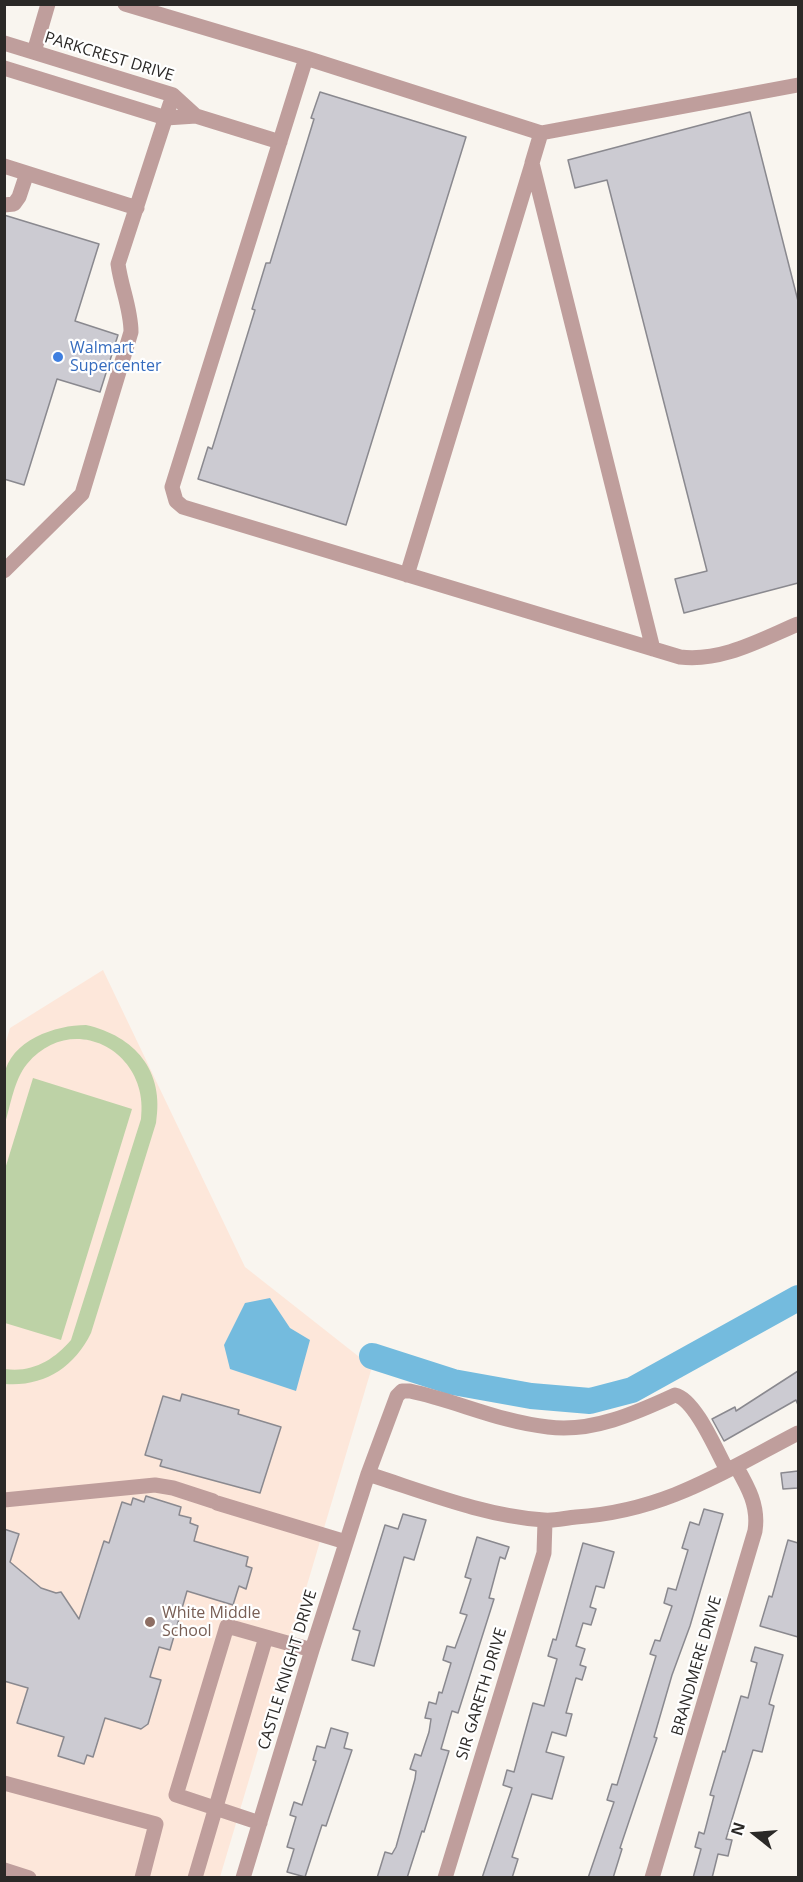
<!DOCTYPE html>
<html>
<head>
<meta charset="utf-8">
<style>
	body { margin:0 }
	#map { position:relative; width:803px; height:1882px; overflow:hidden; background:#f9f5ef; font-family:"Open Sans",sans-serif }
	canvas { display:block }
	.frame { position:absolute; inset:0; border:6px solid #2b2927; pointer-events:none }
	.north { position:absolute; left:725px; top:1804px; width:60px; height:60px; -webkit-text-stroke:4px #fff; paint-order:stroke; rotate:287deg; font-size:16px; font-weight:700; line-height:24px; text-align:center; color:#2b2927 }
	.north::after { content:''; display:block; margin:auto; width:21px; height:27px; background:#2b2927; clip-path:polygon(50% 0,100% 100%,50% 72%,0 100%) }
</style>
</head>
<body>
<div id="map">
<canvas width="803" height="1882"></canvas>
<div class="frame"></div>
<div class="north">N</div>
</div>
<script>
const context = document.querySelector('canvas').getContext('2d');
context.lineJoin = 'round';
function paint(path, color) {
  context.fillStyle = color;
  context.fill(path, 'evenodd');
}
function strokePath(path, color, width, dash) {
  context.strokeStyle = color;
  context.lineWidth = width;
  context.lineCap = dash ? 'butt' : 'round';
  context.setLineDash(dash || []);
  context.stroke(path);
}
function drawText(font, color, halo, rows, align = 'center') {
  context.font = font + ' "Open Sans",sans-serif';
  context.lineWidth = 4.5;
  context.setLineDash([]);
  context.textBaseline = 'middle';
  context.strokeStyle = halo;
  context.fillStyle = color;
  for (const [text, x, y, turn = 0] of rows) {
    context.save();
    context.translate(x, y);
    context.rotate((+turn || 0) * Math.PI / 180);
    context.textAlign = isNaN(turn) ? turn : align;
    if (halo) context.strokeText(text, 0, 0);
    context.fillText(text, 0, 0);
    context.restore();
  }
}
const education = new Path2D(`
	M103,970l142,297 127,100 -152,510 -215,1v-833l5,-17z`);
const green = new Path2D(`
	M86,1025c49,11 79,46 70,98l-65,210c-17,35 -48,54 -86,51v-15c27,4 49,-9 66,-29l70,-221c9,-68 -69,-109 -114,-55 -13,16 -16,40 -22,59 -1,-15 -3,-32 -1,-47 6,-36 52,-51 82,-51z
	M33,1078l99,31 -71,231 -56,-17v-154z`);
const water = new Path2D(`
	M270,1298l20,30 20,12 -14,51 -66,-22 -6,-24 21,-42z`);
const river = new Path2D(`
	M372,1356l81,26 78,14 59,5 42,-11 166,-92`);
const building = new Path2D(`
	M320,92l146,45 -120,388 -148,-46 10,-32 4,2 43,-139 -3,-1 14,-46h4l44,-144 -3,-1z
	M750,112l48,189v282l-114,30 -9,-34 32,-8 -100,-391 -32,8 -7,-28z
	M4,215l95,29 -24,77 43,14 -18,57 -43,-13 -33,106 -20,-6z
	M798,1371v34l-2,-5 -72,41 -12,-22 23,-12 1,4z
	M182,1394l57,16 -1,4 43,13 -21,66 -100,-27 2,-6 -17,-5 18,-59 17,5z
	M798,1471v17l-15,1 -2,-16z
	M146,1496l35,11 -2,8 12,3 -1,5 8,3 -4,15 54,16 -2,9 6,2 -6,21 -7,-3 -6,19 -46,-14 -17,59 -11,-3 -9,30 11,3 -13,44 -7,5 -36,-11 -12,39 -6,-2 -3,9 -26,-8 6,-19 -47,-14 11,-35 -24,-7v-152l15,5 -9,28 31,26 15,5 5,-1 18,27 25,-78 5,2 13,-41 9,3 2,-7 11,4z
	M704,1509l19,5 -33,112 -18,49 -18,62 3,1 -37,110 2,1 -9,29h-25l26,-76 -7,-2 5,-16 5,1 39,-129 -6,-2 5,-14 5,1 12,-35 -8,-3 4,-15 8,2 12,-40 -6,-2 8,-26 9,3z
	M403,1514l23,6 -12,40 -10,-3 -30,109 -22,-6 8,-29 -7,-2 32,-104 13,4z
	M477,1537l32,10 -4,12 -5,-2 -11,41 5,1 -36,114 -6,-2 -11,38 8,2 -25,81 -2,-1 -15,47h-30l8,-26 7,2 4,-7 19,-68 1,-8 -6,-2 5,-15 6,2 8,-24 2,-13 -6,-1 4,-16 7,2 3,-12 3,1 9,-30 -8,-3 4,-14 8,2 12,-33 -7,-2 11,-34 -6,-2z
	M788,1540l10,3v94l-38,-11 9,-30 3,1z
	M583,1543l31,9 -10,36 -8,-2 -6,21 6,2 -5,16 -8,-2 -7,23 9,3 -5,16 6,2 -4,13 -6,-2 -10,35 6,1 -6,22 -14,-4 -6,20 18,5 -12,42 -20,-5 -20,63 6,2 -6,19h-30l30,-90 -9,-3 4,-15 7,2 19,-69 11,3 13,-47 -9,-3 5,-17 3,1z
	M755,1647l28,8 -14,49 5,2 -12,46 -9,-2 -27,89 6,1 -4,16 -10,-2 -6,24h-19l8,-29 -6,-2 4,-15 5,2 10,-38 -4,-1 13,-44 2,1 16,-56 7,2 9,-35 -6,-2z
	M331,1728l17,5 -4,15 8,2 -26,76 -4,-1 -17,52 -18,-5 7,-23 -7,-2 9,-30 -6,-2 4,-13 8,3 14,-44 -3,-1 4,-14 8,2z`);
const minor = new Path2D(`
	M125,4l181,54
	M4,43l169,52 23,21
	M34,52l14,-48
	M4,68l162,50 30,-2 84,26
	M798,85l-257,48 -235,-75 -134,429 4,14 7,6 497,150c42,5 80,-17 118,-33
	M541,133l-9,30 121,486
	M4,166l133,42
	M4,205l10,-1 5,-7 8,-24
	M4,571l78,-77 49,-162c0,-23 -10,-45 -13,-68l55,-169
	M407,575l125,-411
	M368,1474c57,18 116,42 176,46 10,1 21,-2 32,-3 89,-6 145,-44 222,-84
	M4,1500l151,-15 18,3 40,13
	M217,1503l129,39
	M4,1783l152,41 -14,54
	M260,1823l-84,-28 51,-169 85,24
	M4,1870l25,8
	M195,1878l71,-241
	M243,1878l69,-228 56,-176 29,-78 5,-5h8c47,10 90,31 138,36 43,6 88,-14 127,-32 20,4 42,57 52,75
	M445,1878l99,-325 1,-32
	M652,1878l103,-347c4,-25 -7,-44 -19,-65`);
const markers = [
	[58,357,6,"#3f7fe0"],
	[150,1622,6,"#8d6e63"]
];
const streetNames = [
	["PARKCREST DRIVE",109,57,17],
	["BRANDMERE DRIVE",697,1666,-74],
	["CASTLE KNIGHT DRIVE",288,1670,-73],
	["SIR GARETH DRIVE",482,1694,-73]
];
const shopNames = [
	["Walmart",70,348],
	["Supercenter",70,366]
];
const educationNames = [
	["White Middle",162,1613],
	["School",162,1631]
];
paint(education, '#fde7da');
paint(green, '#bdd2a6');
paint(water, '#74bbde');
strokePath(river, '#74bbde', 26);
paint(building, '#cccbd2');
strokePath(building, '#8a898f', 1.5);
strokePath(minor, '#bf9e9c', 15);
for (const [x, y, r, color] of markers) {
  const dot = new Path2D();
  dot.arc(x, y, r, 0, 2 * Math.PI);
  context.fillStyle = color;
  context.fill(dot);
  strokePath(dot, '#fff', 2);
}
drawText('16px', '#2b2927', '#fff', streetNames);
drawText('16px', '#366cbe', '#fff', shopNames, 'left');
drawText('16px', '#785e54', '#fff', educationNames, 'left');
</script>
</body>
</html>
